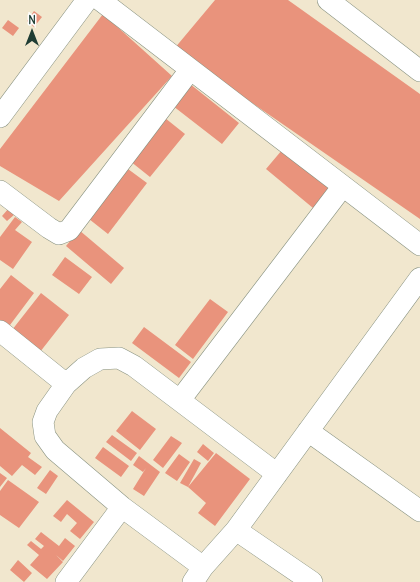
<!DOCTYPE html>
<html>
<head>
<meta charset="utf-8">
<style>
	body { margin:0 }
	#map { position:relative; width:420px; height:582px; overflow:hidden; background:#f1e7ce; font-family:Delius,sans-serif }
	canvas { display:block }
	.north { position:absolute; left:12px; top:12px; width:40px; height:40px; -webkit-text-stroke:3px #fff; paint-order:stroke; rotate:0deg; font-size:11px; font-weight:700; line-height:16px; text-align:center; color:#1f3d34 }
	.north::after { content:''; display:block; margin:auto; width:14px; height:18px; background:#1f3d34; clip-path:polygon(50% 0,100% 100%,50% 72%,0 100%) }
</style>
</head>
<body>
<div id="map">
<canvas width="420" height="582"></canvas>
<div class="north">N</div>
</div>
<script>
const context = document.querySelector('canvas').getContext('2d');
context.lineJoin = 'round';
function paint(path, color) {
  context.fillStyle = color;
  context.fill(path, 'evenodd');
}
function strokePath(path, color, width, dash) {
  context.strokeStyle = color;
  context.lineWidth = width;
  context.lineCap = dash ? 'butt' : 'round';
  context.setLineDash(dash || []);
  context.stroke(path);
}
const building = new Path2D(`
	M215,0h73l132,94v125l-246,-170z
	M34,11l8,6 -8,10 -7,-6z
	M103,14l69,62 -113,125 -59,-35v-17z
	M8,20l11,8 -6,8 -11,-8z
	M190,84l49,39 -17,21 -49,-38z
	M165,118l20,16 -35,43 -20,-16z
	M282,150l47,38 -16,20 -47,-39z
	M128,169l19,14 -39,51 -19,-15z
	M9,208l6,6 -8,7 -5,-5z
	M15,217l7,5 -7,8 17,12 -19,27 -13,-9v-23z
	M79,230l45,38 -13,16 -45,-38z
	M65,257l27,20 -13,17 -27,-19z
	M11,275l23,18 -27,36 -7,-5v-35z
	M41,293l28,22 -29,37 -28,-22z
	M210,299l18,13 -35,47 -18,-14z
	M144,327l47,35 -12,16 -47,-35z
	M132,411l24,18 -16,21 -24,-19z
	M0,428l31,25 -3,4 14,10 -7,8 -13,-10 -10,11 -12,-10z
	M112,435l25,18 -6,8 -25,-19z
	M171,436l11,7 -19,25 -10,-8z
	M203,444l11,9 -6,8 -11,-9z
	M103,447l26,19 -8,11 -26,-19z
	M216,453l34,26 -35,47 -17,-13 8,-10 -18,-16z
	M179,454l11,8 -13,19 -12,-8z
	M139,456l21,16 -16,24 -11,-7 13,-21 -3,4 -10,-7z
	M194,459l7,4 -13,24 -8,-4z
	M50,470l8,6 -12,18 -9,-6z
	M0,473l7,5 -7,9z
	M8,480l31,22 -20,26 -19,-13v-24z
	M67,500l27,22 -14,17 -10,-8 7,-8 -10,-9 -6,8 -8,-6z
	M41,532l18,14 6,-8 10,8 -12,15 -7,-6 7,7 -16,17 -17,-14 9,-10 -12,-10 4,-4 10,8 3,-3 -9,-7z
	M18,560l14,13 -8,9 -14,-12z`);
const minor = new Path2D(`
	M100,0l320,245
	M328,0l92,71
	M0,117l87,-117
	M0,191l49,37 10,6 10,-4 121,-160
	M0,331l66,53
	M180,400l163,-214
	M308,431l112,80
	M236,530l76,52
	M203,567l-81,-60 -67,-57 -10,-14 -2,-14 4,-11 19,-27 18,-16 16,-9 19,-1 15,8 143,108
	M66,582l56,-75
	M193,582l10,-15 33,-37 184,-252`);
paint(building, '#e9937c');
strokePath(minor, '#889281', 22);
strokePath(minor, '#fff', 21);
</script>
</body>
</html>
